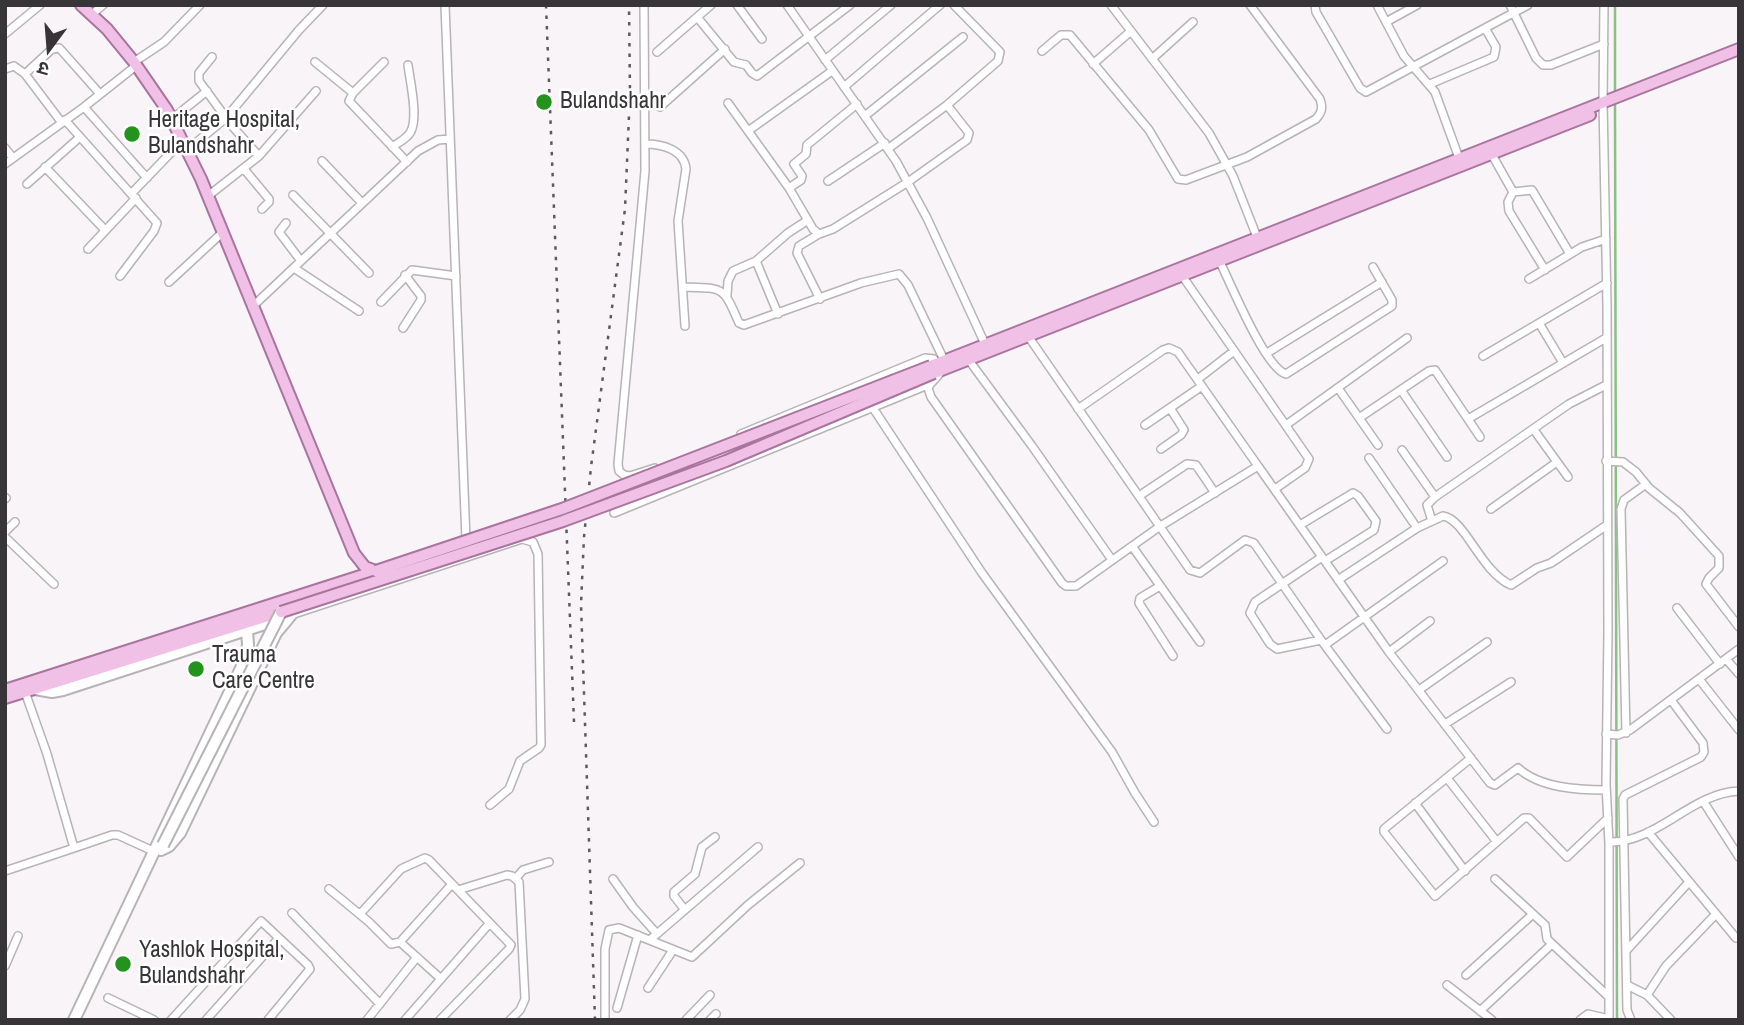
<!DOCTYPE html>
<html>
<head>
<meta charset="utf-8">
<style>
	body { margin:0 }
	#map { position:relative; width:1744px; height:1025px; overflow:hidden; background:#f9f4f8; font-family:"Archivo Narrow","Noto Sans Devanagari",sans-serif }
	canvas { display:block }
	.frame { position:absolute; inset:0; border:7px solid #373537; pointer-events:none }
	.north { position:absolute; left:14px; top:14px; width:70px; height:70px; -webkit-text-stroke:5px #fff; paint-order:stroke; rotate:196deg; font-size:19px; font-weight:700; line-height:28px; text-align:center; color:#373537 }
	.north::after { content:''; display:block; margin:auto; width:24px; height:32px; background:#373537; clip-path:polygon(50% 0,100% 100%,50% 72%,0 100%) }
</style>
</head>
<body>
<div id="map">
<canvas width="1744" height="1025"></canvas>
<div class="frame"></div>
<div class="north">उ</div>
</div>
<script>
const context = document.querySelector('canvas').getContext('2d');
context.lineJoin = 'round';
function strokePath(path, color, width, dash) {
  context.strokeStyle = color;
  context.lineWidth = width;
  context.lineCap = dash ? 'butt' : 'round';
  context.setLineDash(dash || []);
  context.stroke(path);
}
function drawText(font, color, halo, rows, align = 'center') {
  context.font = font + ' "Archivo Narrow",sans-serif';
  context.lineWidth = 5;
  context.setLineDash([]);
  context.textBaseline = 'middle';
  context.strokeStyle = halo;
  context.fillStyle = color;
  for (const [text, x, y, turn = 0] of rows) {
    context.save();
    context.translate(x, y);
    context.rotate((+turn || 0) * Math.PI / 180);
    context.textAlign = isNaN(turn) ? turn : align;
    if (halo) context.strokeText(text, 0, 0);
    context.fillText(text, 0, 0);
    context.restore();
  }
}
const stream = new Path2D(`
	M1615,92v-87
	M1615,103l2,917`);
const street = new Path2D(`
	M445,5l21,535
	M644,5l1,166 -27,293 1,7 5,4 6,1 25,-8
	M737,5l25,34
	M787,5l109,156 31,57 58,126
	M1111,5l98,128 24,43 24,61
	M1315,5l1,7 44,76 6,4 162,-87
	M1377,5l27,51 31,36 24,66
	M1510,5l26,53 7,7h8l53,-21
	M1604,5l-1,97 4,204 1,326 -2,152 3,60v176
	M91,15l12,-10
	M697,17l37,45 12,3 6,8 5,3 93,-71
	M1386,22l31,-17
	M5,34l35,-29
	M1042,51l19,-16h9l79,95 29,49 8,1 61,-23 69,-38c6,-7 7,-11 4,-20l-70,-94
	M657,52l54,-47
	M212,57l-13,16v8l33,45 27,30
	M1152,59l41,-37
	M825,60l66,-55
	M134,62l30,-20 36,-37
	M315,62l38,31
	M384,62l-31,31 -4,8 58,61
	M1093,64l38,-33
	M5,69l9,-3 11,8
	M1430,84l64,-27 2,-10 -11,-19
	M844,87l96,-82
	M728,103l61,85 24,41 6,5 14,-5 75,-47 59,-42 2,-7 -22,-28
	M84,107l63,71
	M660,107l65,-58
	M866,115l97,-78
	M172,119l35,-28
	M65,120l92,103 -3,8 -34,45
	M62,123l-37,-49 27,-25 7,-1 3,3 38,43
	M748,131l84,-60
	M645,144c18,0 39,6 41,25l-8,52 7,105
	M392,147c6,-4 14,-8 18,-14 9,-14 0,-52 -2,-68
	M5,148l8,10
	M889,148l58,-43 51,-44 2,-9 -46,-47
	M187,150l39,-32 73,-88 24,-25
	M1491,153l22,39 19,-2 38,64
	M322,161l40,42
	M5,164l79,-57 53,-42
	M45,167l60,63
	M244,169l25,30v3l-7,7
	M828,181l57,-38
	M27,184l53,-47
	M789,188l12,-8 1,-4 -8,-12 12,-10 1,-9 50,-41
	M1513,192l-5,10 1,9 36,59
	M132,193l50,-52
	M293,195l76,78
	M208,196l51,-40 57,-65
	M286,223l-7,9 22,29
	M819,234l-20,12 -2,7 23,46
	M88,249l48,-51
	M1219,260c11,22 46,108 67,114l106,-68v-6l-19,-33
	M756,261l22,53
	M294,268l65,43
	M1181,274l128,185 -4,9 -30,21
	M1529,279l53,-32 24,-8
	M169,282l54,-50
	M684,287c40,1 39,-1 55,36l5,2 117,-42 38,-9 9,11 36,75
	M727,295l1,-14 5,-10 23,-10 32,-28 20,-13
	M381,302l31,-32 44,6
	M252,307l166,-156 20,-11 12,-1
	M1539,323l24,40
	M403,328l18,-28v-4l-16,-21
	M1028,336l162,234 10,3 45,-33 9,3 67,97 66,89
	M1267,353l115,-71
	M1483,356l124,-73
	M968,359l64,87 80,114
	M1198,379l36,-28
	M1338,388l40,57
	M1401,390l46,67
	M873,408l109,165 130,179 23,41 19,29
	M1359,418l70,-47 6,-1 45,67
	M1468,419l138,-81
	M1145,425l57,-39
	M1286,425l121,-87
	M1534,430l34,47
	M741,434l184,-76 9,1c13,19 0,16 -6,29l3,9 131,186 4,3h10l83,-59 99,-61 -80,-114 -9,-4 -6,2 -85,59
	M1161,449l20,-14 3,-5 -14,-22
	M1402,450l33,47
	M1369,458l48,70
	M1606,461l17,1 13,10 13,16 31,25 39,43v12l-10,10 -3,6 33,43
	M1258,466l131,186 101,131 5,2 23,-17c22,20 60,22 88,22
	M1139,496l48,-32 9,1 19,28
	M5,499l1,-1
	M1491,509l66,-47
	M614,513l316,-129
	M1432,521l-5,-16 8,-8 134,-93 37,-19
	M1300,525l53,-32 5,3 18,25 -2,9 -49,31
	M5,532l10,-10
	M5,537l49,47
	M1132,546l68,96
	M1338,580l79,-52 26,-12c22,3 38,56 68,69l26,-17 14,-5 56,-38
	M1160,586l-20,12 -1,5 34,53
	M1677,608l43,56
	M291,615l231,-76 11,3 5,12 3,191 -2,3 -19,13 -11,28 -19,16
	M1321,640l-44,9 -7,-5 -20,-31 5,-11 67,-45
	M1325,645l118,-84
	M1389,652l41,-31
	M1726,659l13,15
	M1699,679l40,51
	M24,689l23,65 27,94 38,-13h6l35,16
	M1419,690l68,-48
	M1445,724l66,-42
	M1626,733l-5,-224 3,-9 22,-16
	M1606,734l12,1 12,-5 109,-81
	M1471,758l-87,71v3l51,64 89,-78h5l38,39 41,-39
	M1447,778l50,64
	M1703,801l36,56
	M1415,803l50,68
	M1648,832l88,106
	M1609,842c48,1 82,-49 130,-51
	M5,871l69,-23
	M516,878l7,-8 26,-8
	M613,879l20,28 24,27
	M1495,879l50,46 2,14 62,58
	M329,889l40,33 22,22 9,-2 40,36
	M458,890l49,-15 5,1 7,6 6,117 -5,11 -10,10
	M685,910l-11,-14v-4l21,-18 7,-27 13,-10
	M292,913l88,91
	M360,914l41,-45 24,-11 4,2 82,85 -2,4 -69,71
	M651,939l107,-92
	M400,942l52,-58
	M1626,951l63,-69
	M5,966l13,-30
	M1466,975l67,-61
	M1447,985l45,35
	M1627,985l20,10 24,25
	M648,988l25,-38
	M1647,995l19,-29 50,-52
	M108,998l46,22
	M617,1008l21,-73
	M1480,1011l72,-67
	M171,1020l90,-99 47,44 2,4 -42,51
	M206,1020l73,-82
	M367,1020l50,-63
	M405,1020l84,-96
	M605,1020v-71l4,-19 10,-2 73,29 56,-52 52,-42
	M686,1020l24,-25
	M710,1020l6,-6
	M1580,1020l8,-6 21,5
	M1631,1020l-4,-10 -4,-211 2,-4 76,-38 3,-5 -1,-9 -32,-43`);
const secondary = new Path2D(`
	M35,689l17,3 11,-2 220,-72
	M161,850l8,-4 11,-13 96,-200 15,-18
	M74,1020l170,-358 4,-17 -1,-15`);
const primary = new Path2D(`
	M81,5l26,24 27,33 33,48 34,69 153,374 11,14 11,4
	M931,366l808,-317
	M934,373l656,-258
	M5,690l371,-119
	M5,698l276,-86`);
const rail = new Path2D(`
	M546,5l28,717
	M595,1020l-14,-416 3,-67 7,-70 34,-258 5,-117 -1,-87`);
const secondaryBridge = new Path2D(`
	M163,845l118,-233`);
const primaryBridge = new Path2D(`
	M376,571l186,-62 369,-143
	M281,612l282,-91 163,-60 208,-88`);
const markers = [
	[544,102,9,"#24931e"],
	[132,134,9,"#24931e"],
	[196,669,9,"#24931e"],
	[123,964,9,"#24931e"]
];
const poiNames = [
	["Bulandshahr",560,102],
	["Heritage Hospital,",148,121],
	["Bulandshahr",148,147],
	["Trauma",212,656],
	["Care Centre",212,682],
	["Yashlok Hospital,",139,951],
	["Bulandshahr",139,977]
];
strokePath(stream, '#8abf85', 2.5);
strokePath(street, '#b7b3b6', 10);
strokePath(secondary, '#b7b3b6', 14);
strokePath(primary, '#a9749e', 14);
strokePath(street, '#fff', 7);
strokePath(secondary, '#fff', 10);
strokePath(primary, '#f0c0e6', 10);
strokePath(rail, '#5c5a5c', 2.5, [3.5, 7]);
strokePath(secondaryBridge, '#b7b3b6', 14, []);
strokePath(primaryBridge, '#a9749e', 14, []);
strokePath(secondaryBridge, '#fff', 10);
strokePath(primaryBridge, '#f0c0e6', 10);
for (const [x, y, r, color] of markers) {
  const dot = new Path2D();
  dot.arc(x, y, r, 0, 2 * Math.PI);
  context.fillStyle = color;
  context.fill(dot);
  strokePath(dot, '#fff', 2.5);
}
drawText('23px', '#373537', '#fff', poiNames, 'left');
</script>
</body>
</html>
